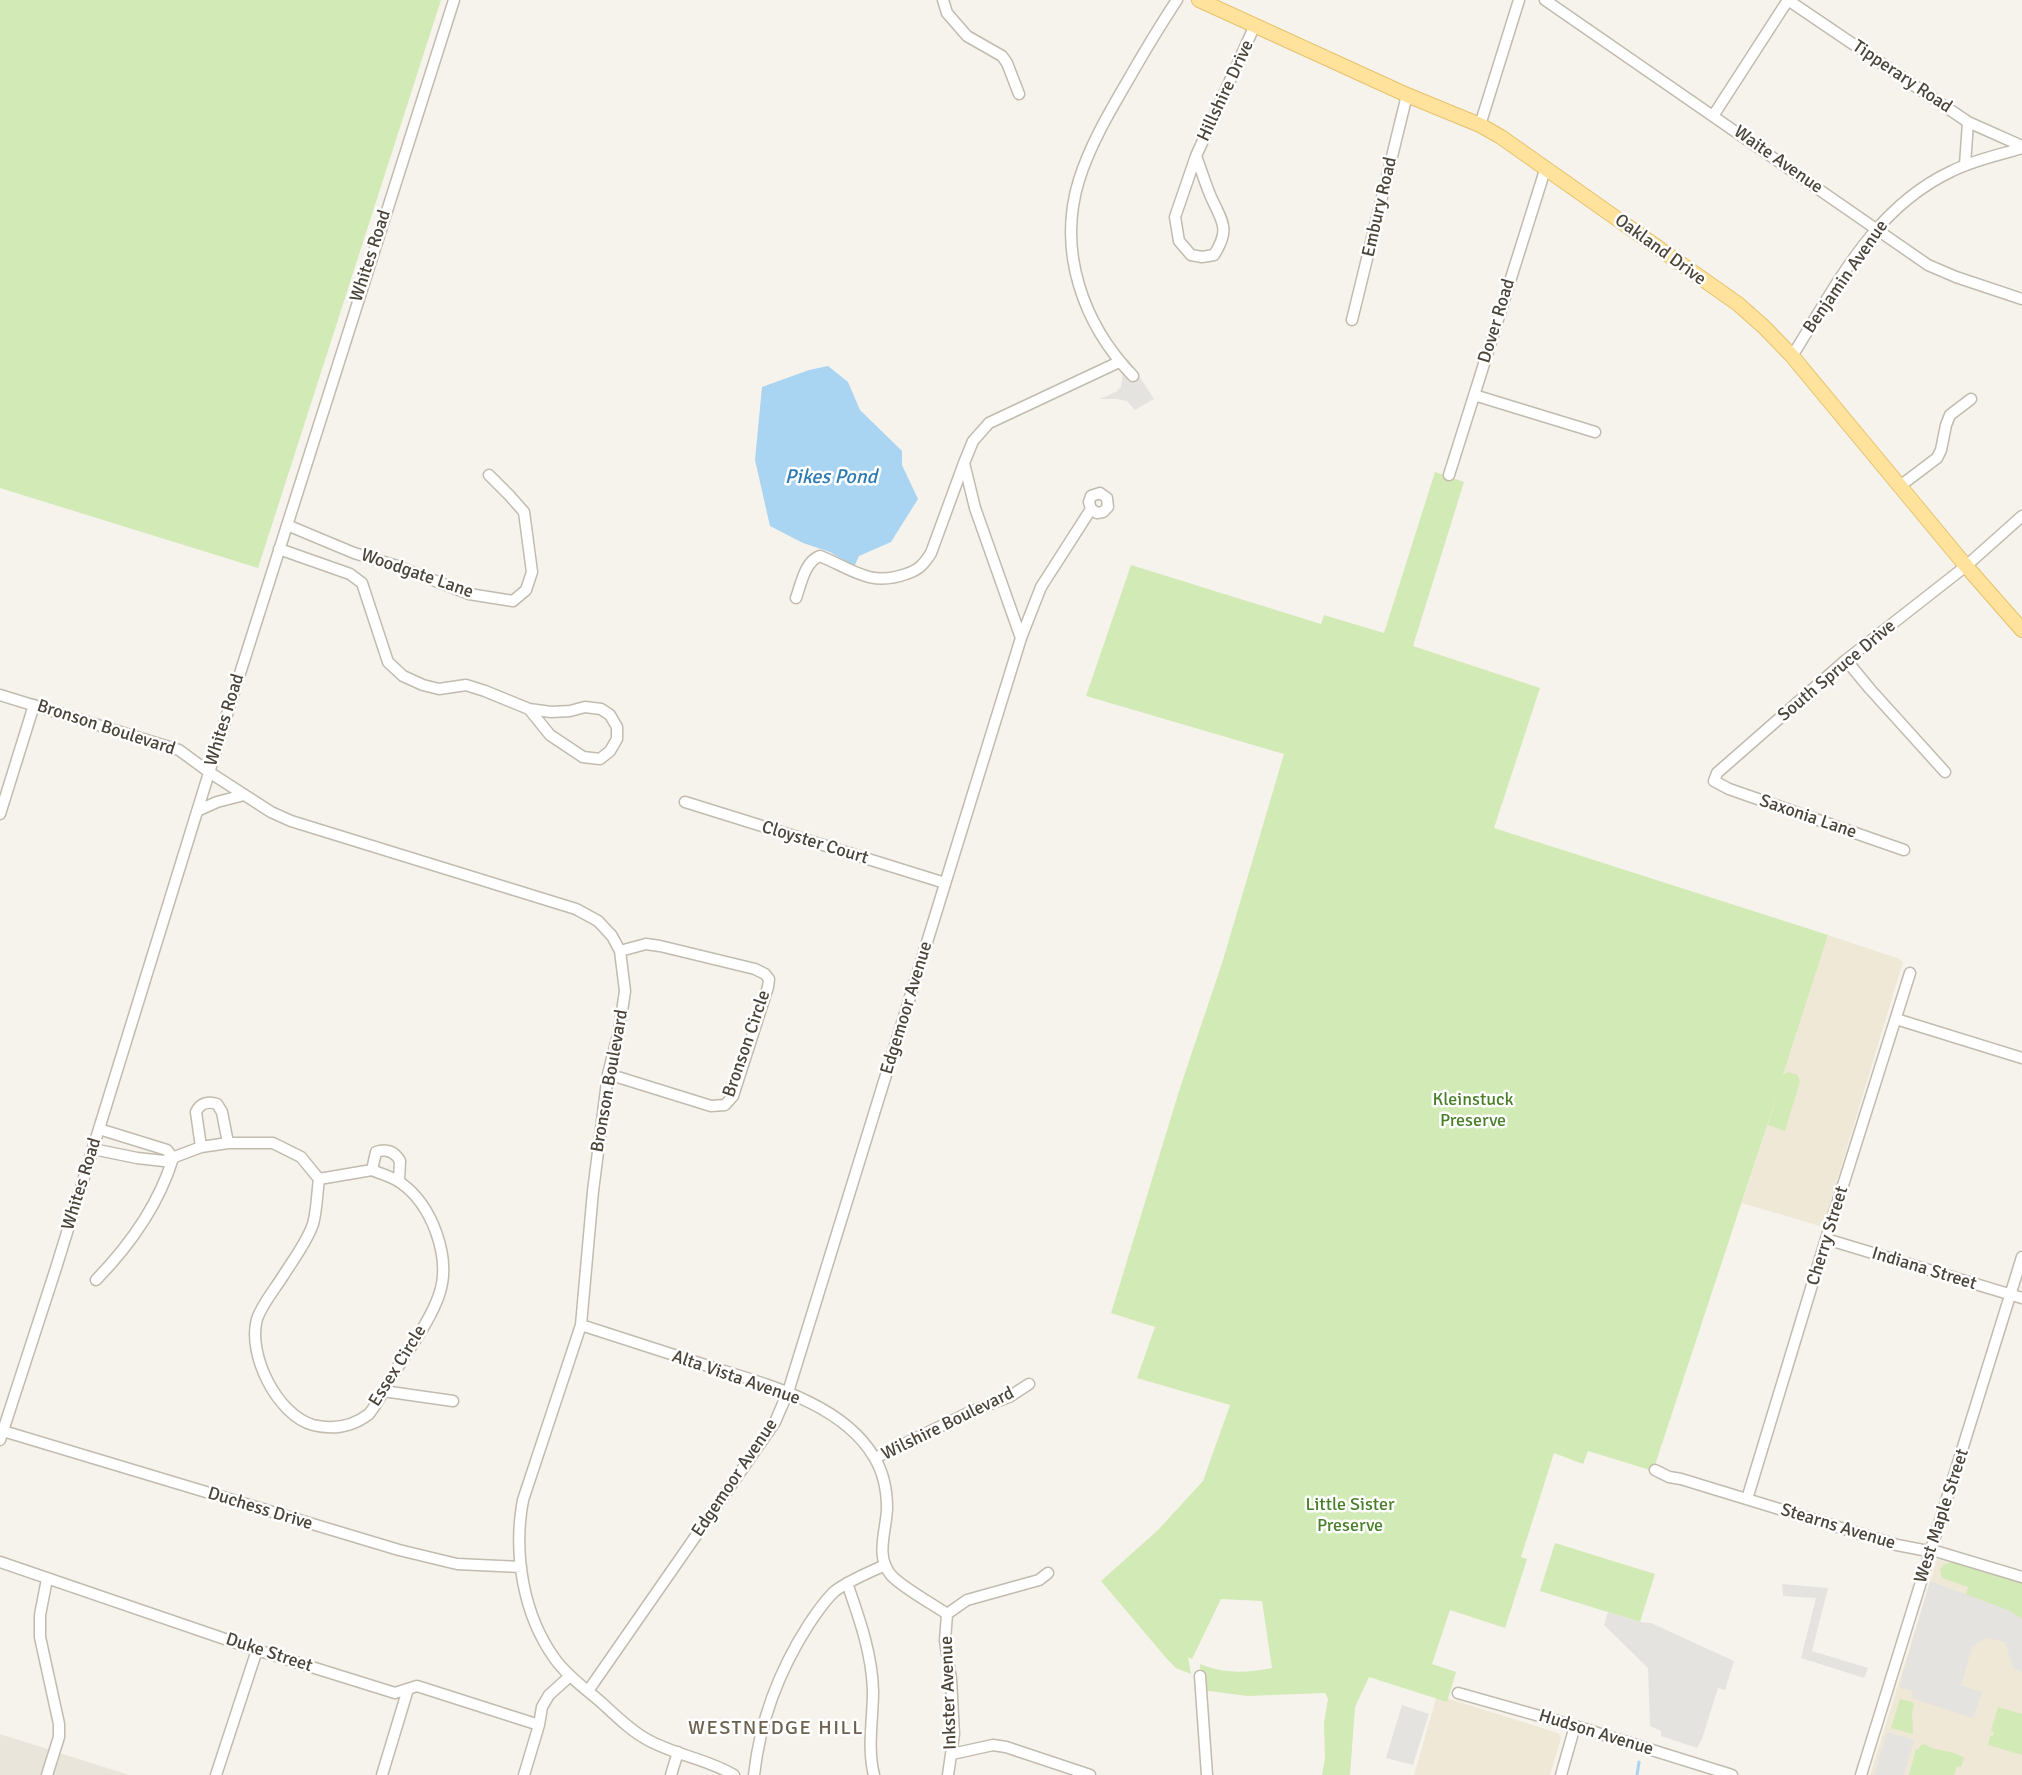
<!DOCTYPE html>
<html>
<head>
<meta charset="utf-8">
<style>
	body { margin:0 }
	canvas { display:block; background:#f6f3ec }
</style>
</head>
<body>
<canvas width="2022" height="1775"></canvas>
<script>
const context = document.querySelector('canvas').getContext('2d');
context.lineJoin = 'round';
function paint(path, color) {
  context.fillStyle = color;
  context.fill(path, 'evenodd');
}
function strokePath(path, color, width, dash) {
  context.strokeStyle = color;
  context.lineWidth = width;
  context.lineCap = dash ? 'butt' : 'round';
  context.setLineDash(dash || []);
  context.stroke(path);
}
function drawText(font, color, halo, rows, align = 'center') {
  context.font = font + ' Signika,sans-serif';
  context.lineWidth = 5;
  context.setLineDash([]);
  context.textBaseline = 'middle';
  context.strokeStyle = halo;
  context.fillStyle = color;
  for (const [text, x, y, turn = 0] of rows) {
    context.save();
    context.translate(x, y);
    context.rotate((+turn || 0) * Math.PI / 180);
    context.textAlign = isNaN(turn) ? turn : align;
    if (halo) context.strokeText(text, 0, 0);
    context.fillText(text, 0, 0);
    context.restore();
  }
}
const residential = new Path2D(`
	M0,1734l129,41h-129z`);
const education = new Path2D(`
	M1828,935l69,23 6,4 -80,265 -81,-24z
	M1937,1559l85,25v191h-152z
	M1437,1695l121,38 3,5 -11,37h-136z`);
const green = new Path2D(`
	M0,0h441l-183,568 -258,-80z
	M1435,472l29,10 -51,164 127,42 -46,140 334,107 -45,140 6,-3 8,3 3,6 -15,50 -17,-6 11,-36 -126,382 -65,-20 -5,13 -29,-11 -33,104 6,2 -22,69 -55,-18 -18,54 24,8 -9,30 -78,-25 -14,30 -5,68h-28l3,-16 -1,-36 4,-24 -3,-6 -78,3 -45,-6 -2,-26c24,10 47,9 72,4l-10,-67 -41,-2 -29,60 -4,-2 3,17 -15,-6 -9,-9 -66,-78 57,-51 45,-49 27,-76 -93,-27 18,-51 -44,-14 69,-225 43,-128 61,-206 -198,-58 45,-131 190,59 3,-9 60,18z
	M1555,1543l100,31 -15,48 -100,-31z
	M1951,1562l71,21v36l-14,-9 -43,-12 3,-11 -26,-9 -2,-8 3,-5z
	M1900,1699l13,3 1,3 -2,7 1,22 -22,-6z
	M1998,1707l24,7v41l-34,-10 2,-9h3l1,-4 -3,-1z
	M1922,1744c6,0 7,4 13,5 10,2 20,3 29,9l-3,9 -4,-1 -3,9h-45l7,-26 2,1z`);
const parking = new Path2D(`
	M1128,359l26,40 -19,11 -8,-9 -11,-2h-17l17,-7 5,-5 2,-16 -3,-7z
	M1930,1581l78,29 14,9v54l-9,-5 -8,-26 -20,-4 -13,9 -11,38 21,7 -9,26 -62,-20 2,-7 -14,-4z
	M1782,1584l46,4 -16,63 56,17 -4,10 -63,-20 15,-60 -33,-2z
	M1608,1612l32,10 11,1 83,38 -9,29 -7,-2 -16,51 -5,9 -36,-12v-5l-11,-5 -2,-58 -44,-43z
	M1402,1705l27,9 -16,51 -27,-7z
	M1887,1732l27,8 -10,35h-30z`);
const water = new Path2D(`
	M828,366l20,16 12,28 42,41v14l16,34 -27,43 -32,14 -5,11 -24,-15 -27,-9 -33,-17 -15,-66 7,-73 47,-17z`);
const stream = new Path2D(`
	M1637,1775l2,-13`);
const minor = new Path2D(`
	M943,0l4,13 20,23 35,20 5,7 12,31
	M1545,0l383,265 28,12 66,22
	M1788,0l180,122 54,24
	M1713,116l75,-116
	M1480,125l39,-125
	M1196,156l-21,61 4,24 12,14 11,2 12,-2c17,-27 8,-33 -3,-58 -6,-14 -10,-28 -15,-41l59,-131
	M1965,165l3,-43
	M1352,320l55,-225
	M1792,356c45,-71 81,-148 160,-185 22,-11 47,-16 70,-23
	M1133,376c-50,-52 -76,-125 -54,-196 11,-35 30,-67 48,-98 16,-28 32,-55 50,-82
	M1474,395l121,37
	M1449,475l97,-308
	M1900,486l37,-28 4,-8 5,-25 4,-10 21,-16
	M287,525l67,28 43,13 72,28 44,7 13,-11 6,-18 -8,-60 -15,-17 -20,-20
	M279,549l71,25 12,9 26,79 15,14 20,9 16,4 27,-4 19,6 44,18 21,26 33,22 17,2 10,-8 7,-12v-12l-7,-12 -9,-6 -16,-2 -15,4 -19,1 -22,-3
	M796,598c5,-14 9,-37 24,-42 32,13 50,31 86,18 13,-4 18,-10 25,-21l33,-90
	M1021,638l20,-51 50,-78 -2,-7 2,-6 9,-3 7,5 1,9 -5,5 -6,1 -6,-4
	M1846,660l24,29 75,83
	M0,695l179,55 30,22 62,40 20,9 285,88 22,12 14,15 8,15 5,40 -6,40 -11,43 -15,117 -12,134 -58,175c-10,53 0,115 32,159 12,17 31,30 47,44 14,13 29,28 46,37 27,15 59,19 86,35
	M685,802l260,81
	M197,811l20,-9 27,-7
	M0,814l34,-109
	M1904,850l-175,-61 -15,-8 3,-8 129,-113 120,-94 56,-50
	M1896,1019l126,39
	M608,1074l103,32 14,-1 8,-9 35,-109 1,-8 -4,-5 -10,-5 -95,-23 -14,-2 -26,7
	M99,1129l68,21 6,8
	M201,1147l-5,-35c4,-9 13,-11 21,-8l5,8 6,31
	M93,1149l44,9 27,3 37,-14 27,-4h45l28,14 18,22
	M372,1170c9,4 21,7 29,13 31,22 51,75 38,112 -9,26 -27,49 -41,72 -10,15 -18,33 -29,47 -17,13 -36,16 -56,11 -36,-10 -66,-71 -56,-106 5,-15 18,-30 26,-43 10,-16 24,-34 30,-52 4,-15 4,-30 6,-45z
	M372,1170l4,-18c11,-4 19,0 24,9l-1,20
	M1826,1239l196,59
	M96,1280c33,-34 63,-76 77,-122
	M581,1325c40,13 80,26 121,39 58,19 139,37 172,93 10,16 13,34 13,52 -1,23 -12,47 4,66 9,11 43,30 56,39
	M383,1391l70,10
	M3,1431l396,119 58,14 64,3
	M0,1440l56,-172 173,-560 225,-708
	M875,1458l97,-47 37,-14 20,-13
	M1655,1470l14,7 12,2 216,66 26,5h9l90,27
	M1747,1499l79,-260 84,-266
	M0,1562l257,88 138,43 22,-7 122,39
	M47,1579l-7,36v22l19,87v13l-12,38
	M847,1583c12,35 25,70 26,108 0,28 -6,57 1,84
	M1200,1676l7,99
	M588,1691l187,-269 13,-30 233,-754 -46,-130 -11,-45 9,-22 16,-18 130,-61
	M1458,1693l117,33 157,49
	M952,1754l41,-9 13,2 84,28
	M216,1775l41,-125
	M382,1775l26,-86
	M524,1775l15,-50 3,-18 7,-12 21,-19
	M671,1775l7,-23
	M754,1775c6,-54 26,-106 55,-151 8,-12 16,-24 26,-33 15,-11 33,-18 50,-26
	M948,1775l6,-41 -3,-55 -6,-38 2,-27 20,-14 72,-20 9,-7
	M1561,1775l14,-49
	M1861,1775l161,-518`);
const major = new Path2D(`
	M1199,0l208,95 73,30 21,12 237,167 26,23 28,29 174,210 56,64`);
const streetNames = [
	["Tipperary Road",1902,77,34],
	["Hillshire Drive",1226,91,-65],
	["Waite Avenue",1778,160,35],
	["Embury Road",1380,207,-77],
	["Oakland Drive",1660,250,36],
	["Whites Road",371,256,-72],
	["Benjamin Avenue",1846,277,-55],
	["Dover Road",1497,321,-73],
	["Woodgate Lane",417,574,19],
	["South Spruce Drive",1837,671,-40],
	["Whites Road",225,720,-73],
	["Bronson Boulevard",106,728,18],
	["Saxonia Lane",1808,817,19],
	["Cloyster Court",815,843,17],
	["Edgemoor Avenue",907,1008,-73],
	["Bronson Circle",747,1044,-71],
	["Bronson Boulevard",610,1081,-80],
	["Whites Road",82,1184,-73],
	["Cherry Street",1828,1236,-73],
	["Indiana Street",1924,1269,17],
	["Essex Circle",398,1366,-58],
	["Alta Vista Avenue",736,1378,19],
	["Wilshire Boulevard",948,1424,-26],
	["Edgemoor Avenue",735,1478,-56],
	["Duchess Drive",260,1509,17],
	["West Maple Street",1942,1516,-72],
	["Stearns Avenue",1838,1527,17],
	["Duke Street",269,1653,18],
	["Inkster Avenue",949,1693,-92],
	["Hudson Avenue",1596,1733,17]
];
const parkNames = [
	["Kleinstuck",1473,1100],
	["Preserve",1473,1121],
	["Little Sister",1350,1505],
	["Preserve",1350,1526]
];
const waterNames = [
	["Pikes Pond",831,478]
];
const neighbourhoodNames = [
	["WESTNEDGE HILL",776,1729]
];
paint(residential, '#eae5da');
paint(education, '#efe8d6');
paint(green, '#d2eab5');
paint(parking, '#e5e3e0');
paint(water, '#a9d4f2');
strokePath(stream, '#a9d4f2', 3);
strokePath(minor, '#c2bbae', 13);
strokePath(major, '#e6c16a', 16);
strokePath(minor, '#fff', 10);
strokePath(major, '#ffe39c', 14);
drawText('18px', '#4b4439', '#fff', streetNames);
drawText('18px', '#4a7f2a', '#fff', parkNames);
drawText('italic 20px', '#2e7ab2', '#fff', waterNames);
context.letterSpacing = '1.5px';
drawText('20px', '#6e6250', '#fff', neighbourhoodNames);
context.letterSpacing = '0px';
</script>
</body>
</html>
